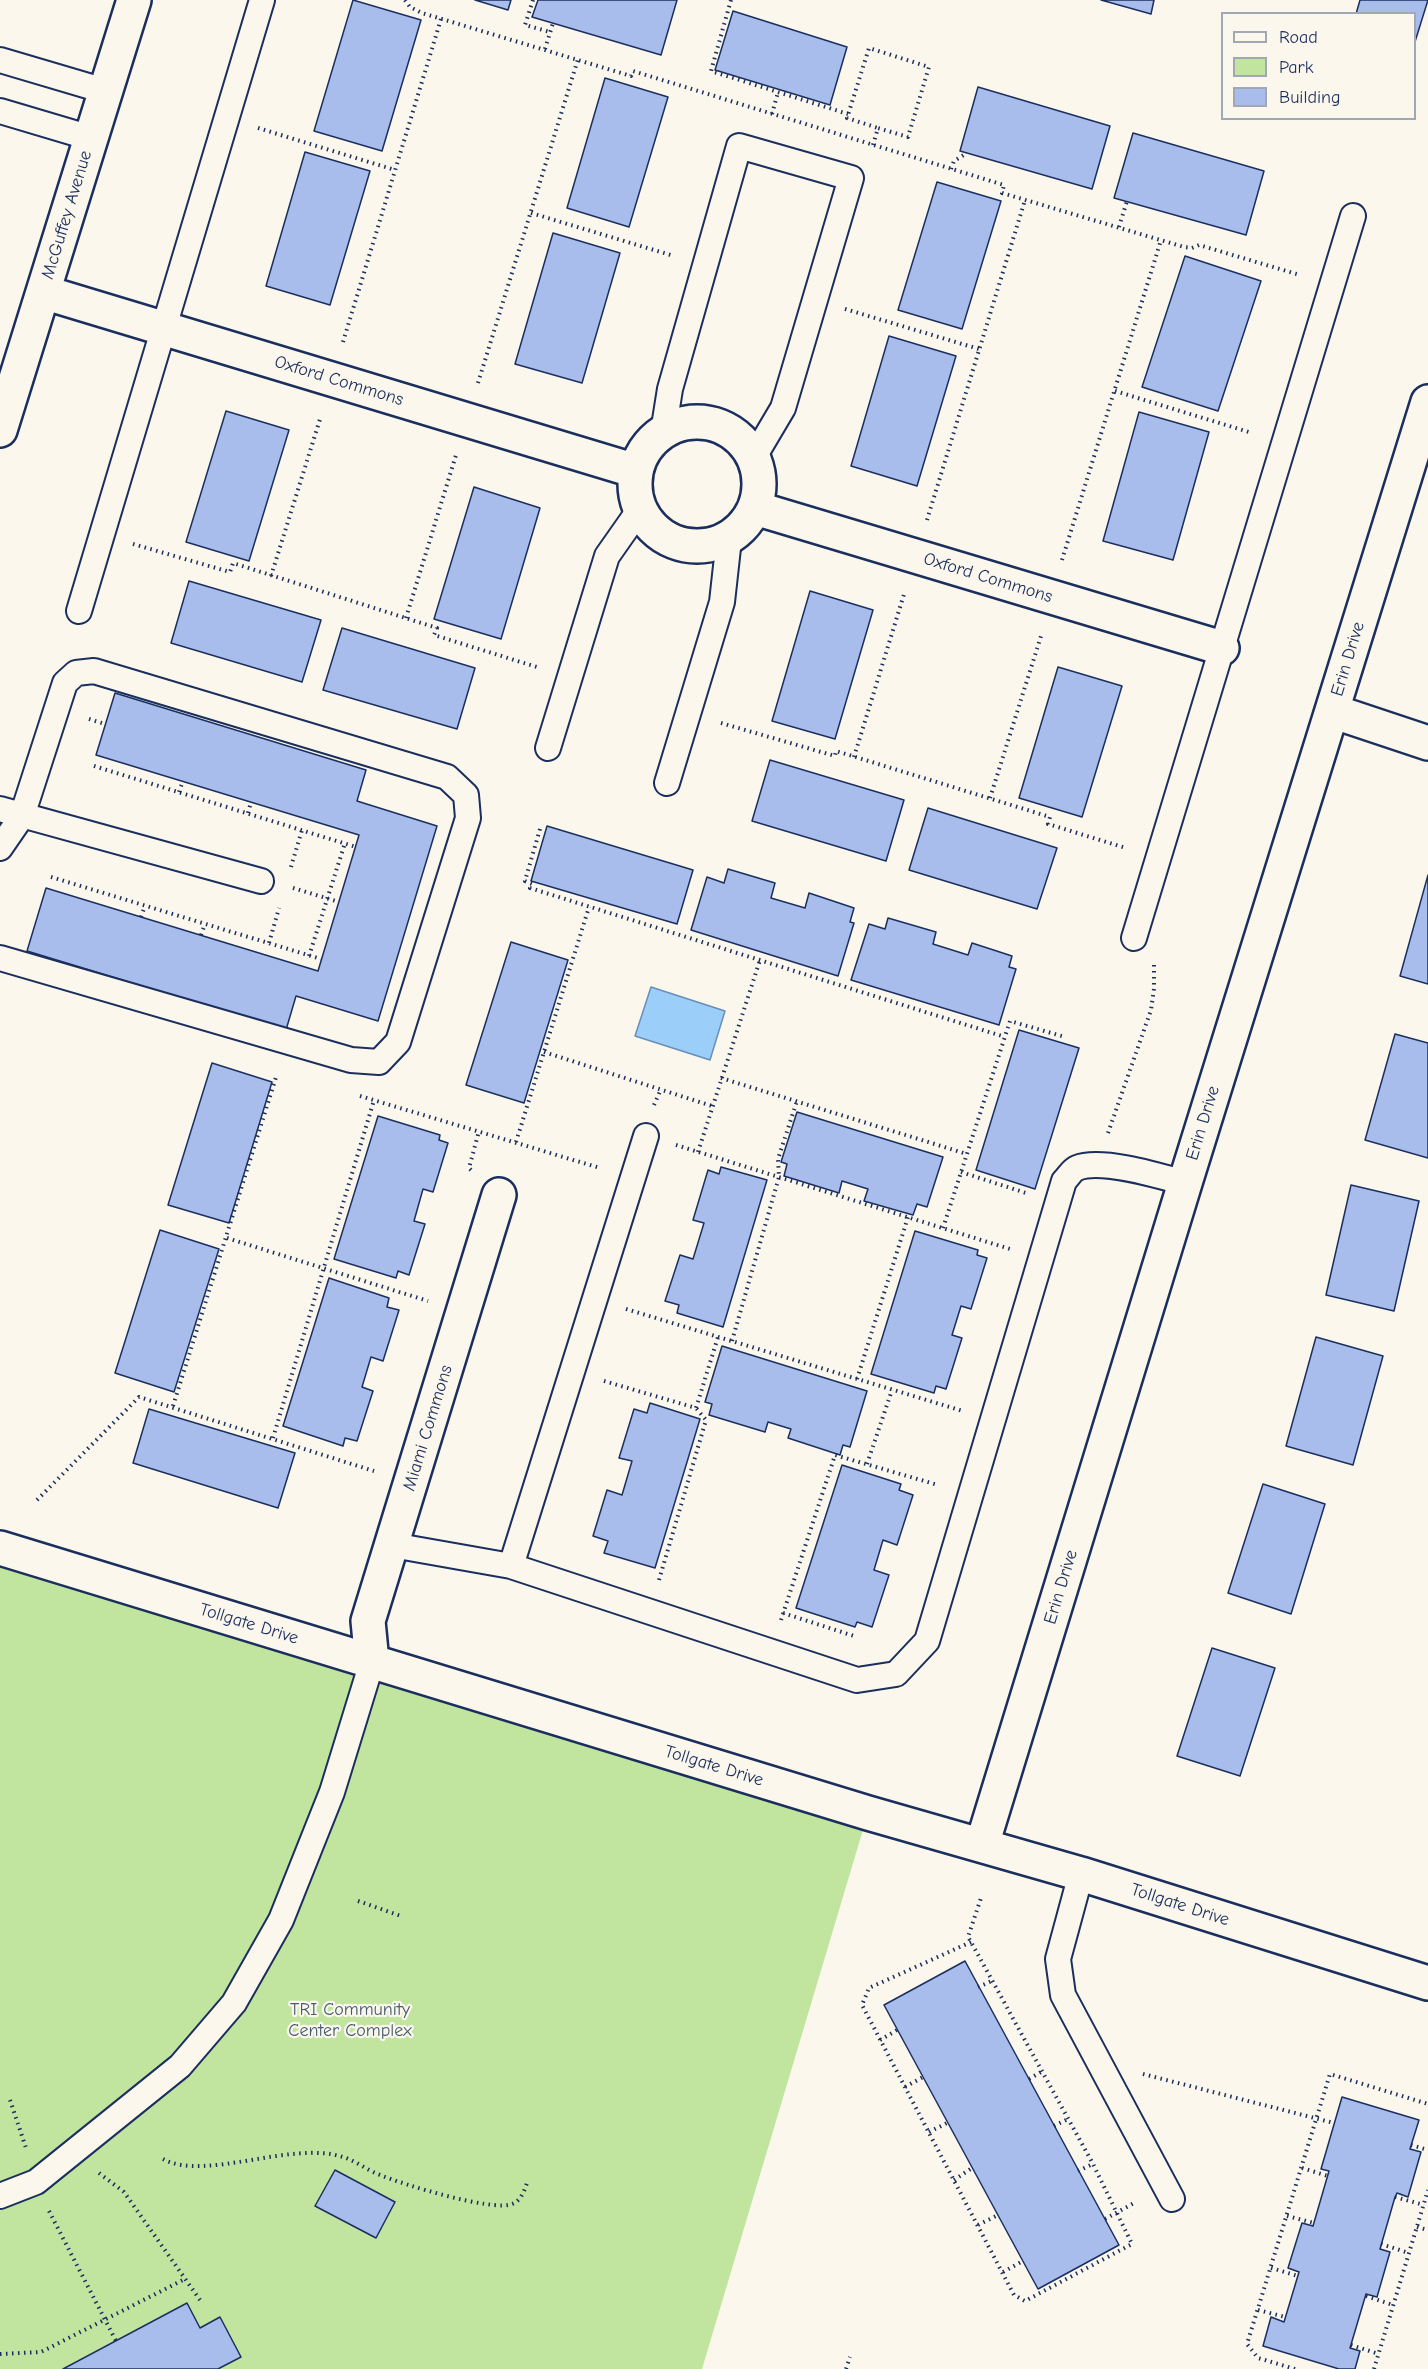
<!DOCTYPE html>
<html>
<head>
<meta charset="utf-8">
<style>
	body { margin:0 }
	#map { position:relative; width:1428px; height:2369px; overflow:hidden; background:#fbf7ec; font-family:"Comic Neue",sans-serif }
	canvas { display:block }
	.legend { position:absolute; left:1221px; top:12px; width:195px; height:108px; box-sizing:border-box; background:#fbf7ec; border:2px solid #a1a7b3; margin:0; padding:8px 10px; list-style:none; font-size:18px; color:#1b2f5e }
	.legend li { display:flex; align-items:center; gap:12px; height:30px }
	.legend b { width:30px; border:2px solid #a1a7b3 }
</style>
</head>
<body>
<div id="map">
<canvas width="1428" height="2369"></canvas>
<ul class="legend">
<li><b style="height:8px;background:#fbf7ec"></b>Road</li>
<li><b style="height:16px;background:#c1e59f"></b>Park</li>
<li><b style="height:16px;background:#a8bdec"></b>Building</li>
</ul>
</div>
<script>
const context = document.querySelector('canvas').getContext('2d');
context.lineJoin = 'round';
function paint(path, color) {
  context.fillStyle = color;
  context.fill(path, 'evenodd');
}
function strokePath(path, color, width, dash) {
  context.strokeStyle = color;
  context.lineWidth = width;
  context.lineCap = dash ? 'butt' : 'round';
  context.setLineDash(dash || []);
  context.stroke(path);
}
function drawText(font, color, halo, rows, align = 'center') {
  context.font = font + ' "Comic Neue",sans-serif';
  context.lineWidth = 4.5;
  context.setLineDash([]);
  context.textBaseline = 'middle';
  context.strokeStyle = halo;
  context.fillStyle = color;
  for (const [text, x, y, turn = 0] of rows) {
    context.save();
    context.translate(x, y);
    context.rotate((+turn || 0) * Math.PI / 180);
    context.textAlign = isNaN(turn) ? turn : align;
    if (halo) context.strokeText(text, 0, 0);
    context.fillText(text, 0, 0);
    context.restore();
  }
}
const green = new Path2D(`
	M0,1548l868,265 -166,556h-702z`);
const water = new Path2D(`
	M651,987l74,24 -15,49 -75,-24z`);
const building = new Path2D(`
	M353,0l68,20 -39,131 -68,-20z
	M475,0h36l-3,10z
	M538,0h139l-16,55 -129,-38z
	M1101,0h53l-3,14z
	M1360,0h68l-14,45v-31h-58z
	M733,11l114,36 -17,58 -115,-35z
	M605,78l63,19 -39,130 -62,-19z
	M978,87l132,39 -18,63 -132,-38z
	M1133,133l131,38 -18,64 -132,-37z
	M305,152l65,19 -40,134 -64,-19z
	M937,182l64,19 -39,128 -64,-19z
	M553,233l67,20 -38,130 -67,-19z
	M1185,256l76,25 -43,130 -76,-24z
	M889,336l67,20 -39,130 -66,-20z
	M226,411l63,19 -40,131 -63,-19z
	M1139,412l70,20 -36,128 -70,-19z
	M474,487l66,21 -39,131 -67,-20z
	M189,581l132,39 -19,62 -131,-39z
	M810,591l63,19 -38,129 -63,-18z
	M342,628l133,40 -18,61 -134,-39z
	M1058,667l64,19 -40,131 -63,-19z
	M115,693l251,77 -9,31 80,25 -59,195 -82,-25 -10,34 -259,-79 19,-63 272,83 41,-136 -263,-80z
	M770,760l134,40 -18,61 -134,-40z
	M928,808l129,40 -20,61 -128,-39z
	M547,826l146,44 -16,54 -146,-43z
	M728,869l47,14 -4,15 34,10 4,-15 45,15 -4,14 4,1 -16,53 -147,-46 16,-53 17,6z
	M1428,875v109l-28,-8z
	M888,918l48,14 -3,12 35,11 4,-12 40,13 -3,11 7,2 -17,56 -148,-45 18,-56 16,5z
	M511,942l57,18 -44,143 -58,-18z
	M1019,1030l60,18 -44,141 -59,-19z
	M1395,1034l33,9v115l-63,-18z
	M212,1063l60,19 -43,141 -61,-18z
	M797,1112l146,45 -16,50 -10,-3 -4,11 -49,-14 4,-12 -26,-8 -3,12 -55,-17 3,-12 -6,-2z
	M378,1116l62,19 -1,5 9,3 -15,49 -10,-3 -9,32 11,3 -16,51 -11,-4 -2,7 -62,-19z
	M721,1167l46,13 -44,147 -46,-14 2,-8 -14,-4 15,-46 13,4 11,-36 -11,-3 15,-50 11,4z
	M1351,1185l68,16 -25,110 -68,-16z
	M160,1230l59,19 -45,143 -59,-19z
	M915,1231l63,19 -1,5 10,3 -16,51 -10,-3 -9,29 10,3 -16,51 -10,-3 -2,7 -63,-19z
	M329,1278l60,20 -2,9 12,3 -16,51 -12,-4 -9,30 11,4 -16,50 -12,-3 -2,8 -60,-20z
	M1316,1337l67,19 -30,109 -67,-19z
	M722,1346l145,45 -17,56 -7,-2 -3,10 -52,-17 3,-9 -23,-7 -3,10 -56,-17 3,-11 -7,-2z
	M650,1403l50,16 -45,149 -51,-15 4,-12 -15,-5 14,-46 15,5 10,-34 -13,-3 15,-49 13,4z
	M149,1409l146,44 -17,55 -145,-45z
	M842,1465l59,19 -2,6 14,5 -16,50 -14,-5 -9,30 15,5 -17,52 -15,-5 -2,5 -59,-19z
	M1263,1484l62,20 -34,110 -63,-21z
	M1212,1648l63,20 -35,108 -63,-20z
	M965,1961l154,284 -81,44 -154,-284z
	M1342,2097l77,23 -9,29 11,3 -13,45 -11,-4 -2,4 -15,52 10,3 -13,45 -11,-3 -16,54 10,3 -5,18h-16l-76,-23 8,-29 13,5 15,-50 -11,-4 14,-45 11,3 16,-55 -8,-2z
	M335,2170l60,32 -19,36 -61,-32z
	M187,2303l13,25 20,-11 21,40 -23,12h-155z`);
const path = new Path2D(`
	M405,0l5,7 12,6 209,63 2,-5 371,114 -2,8 182,54 8,1 7,-3 101,30
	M533,0l-8,25 25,7
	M731,0l-20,71 137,43
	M545,49l8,-26
	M772,114l6,-22
	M258,128l137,42
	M873,145l5,-17 30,9 21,-70 -60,-19 -22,70 31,10
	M951,169l3,-8 13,-8
	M531,213l143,43
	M1119,227l8,-26
	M845,309l134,40
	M343,342l98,-323
	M478,383l100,-324
	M1115,391l137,42
	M927,520l98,-320
	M133,544l97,28 3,-9 204,65 -3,7 106,33
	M1062,560l99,-320
	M271,576l50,-160
	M406,618l50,-163
	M89,719l16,5
	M721,723l114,33 1,-5 214,66 -2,7 78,24
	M854,757l51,-166
	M94,766l262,81
	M179,792l4,-11
	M990,798l52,-165
	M248,813l3,-11
	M540,829l-15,52 7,3 -2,4 475,149
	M291,867l11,-37
	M51,877l270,82
	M293,888l46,14
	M141,917l4,-11
	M201,935l4,-11
	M269,943l10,-35
	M309,956l36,-113
	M544,1052l168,54
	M721,1078l246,76
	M360,1096l240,72
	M654,1105l7,-16
	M1108,1133l43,-123 3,-21v-24
	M516,1142l73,-235
	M676,1145l334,104
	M698,1152l62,-192
	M471,1170l-2,-2 10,-37
	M961,1172l65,21
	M943,1228l67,-207 55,16
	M227,1238l201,63
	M626,1309l337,102
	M732,1341l47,-164 -1,-18 19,-58
	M857,1379l51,-162
	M604,1381l92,27 22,-71
	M173,1406l104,-332
	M273,1438l101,-338
	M867,1464l25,-74
	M37,1500l102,-103 235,74
	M659,1580l47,-160 -10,-12
	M783,1613l71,23
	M781,1620l54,-165 103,30
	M358,1901l43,15
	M971,1942l-102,46 -7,17 152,290 11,6 107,-57 -39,-80 -122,-222 -3,-5 14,-42
	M978,1987l14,-6
	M880,2040l17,-10
	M1143,2074l191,49
	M1029,2079l12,-7
	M905,2087l18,-10
	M10,2100l16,48
	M1054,2126l14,-7
	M929,2132l18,-9
	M1411,2145l17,5
	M163,2159c42,23 129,-19 180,-2 13,4 24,13 37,18 22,9 112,37 132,29 9,-3 12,-13 15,-21
	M1302,2168l26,8
	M1078,2171l15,-7
	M99,2173l25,19 76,108
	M954,2180l18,-12
	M1395,2197l29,8
	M49,2211l67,130
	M1287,2216l27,7
	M1105,2219l31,-17
	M978,2225l20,-10
	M1417,2227l11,3
	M1381,2244l28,9
	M1271,2268l27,8
	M1003,2272l20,-11
	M1366,2296l27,9
	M1258,2310l27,7
	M1351,2345l28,9
	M0,2354l41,-2 144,-73
	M846,2369l4,-12
	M1295,2369l-37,-11 -11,-14 83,-270 98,30
	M1374,2369l54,-179`);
const lane = new Path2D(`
	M0,60l105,31
	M0,111l91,27
	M663,433l7,-44 69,-243 112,32 -68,230 -29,49
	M79,611l183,-611
	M548,748l59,-192 33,-47
	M667,783l55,-181 7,-63
	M0,809l261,72
	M0,848l22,-32 43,-133 11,-10 18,-2 353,106 19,18 2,23 -70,224 -19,20 -28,-2 -351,-102
	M1134,938l219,-722
	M392,1545l119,21 346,114 39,-6 31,-33 137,-460c4,-4 8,-11 13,-13 24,-10 83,8 108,15
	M511,1566l135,-430
	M1081,1874l-23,85 5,36 109,204
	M0,2196l36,-14 144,-116 54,-63 47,-83 51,-128 40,-130`);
const street = new Path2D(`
	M43,292l593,179
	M635 484a62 62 0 1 1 124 0a62 62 0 1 1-124 0Z
	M0,430l134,-430
	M755,508l467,140
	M1332,711l96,32
	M0,1548l868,265 213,61 347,109
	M372,1662l-4,-41 131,-426
	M982,1845l203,-662 243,-781`);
const streetNames = [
	["McGuffey Avenue",67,215,-73],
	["Oxford Commons",339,381,17],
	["Oxford Commons",988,578,17],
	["Erin Drive",1348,659,-73],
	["Erin Drive",1203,1123,-73],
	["Miami Commons",428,1428,-73],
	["Erin Drive",1061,1587,-73],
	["Tollgate Drive",249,1624,17],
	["Tollgate Drive",714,1766,17],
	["Tollgate Drive",1180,1905,18]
];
const parkNames = [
	["TRI Community",350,2010],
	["Center Complex",350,2031]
];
paint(green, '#c1e59f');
paint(water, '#9bcef8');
strokePath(water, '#688eba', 1.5);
paint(building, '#a8bdec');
strokePath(building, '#1b2f5e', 1.5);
strokePath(lane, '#1b2f5e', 28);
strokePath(street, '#1b2f5e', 38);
strokePath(path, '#1b2f5e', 4, [1.5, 4.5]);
strokePath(lane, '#fbf7ec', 24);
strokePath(street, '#fbf7ec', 33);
drawText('18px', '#1b2f5e', '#fbf7ec', streetNames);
drawText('18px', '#445c6e', '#fbf7ec', parkNames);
</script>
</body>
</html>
